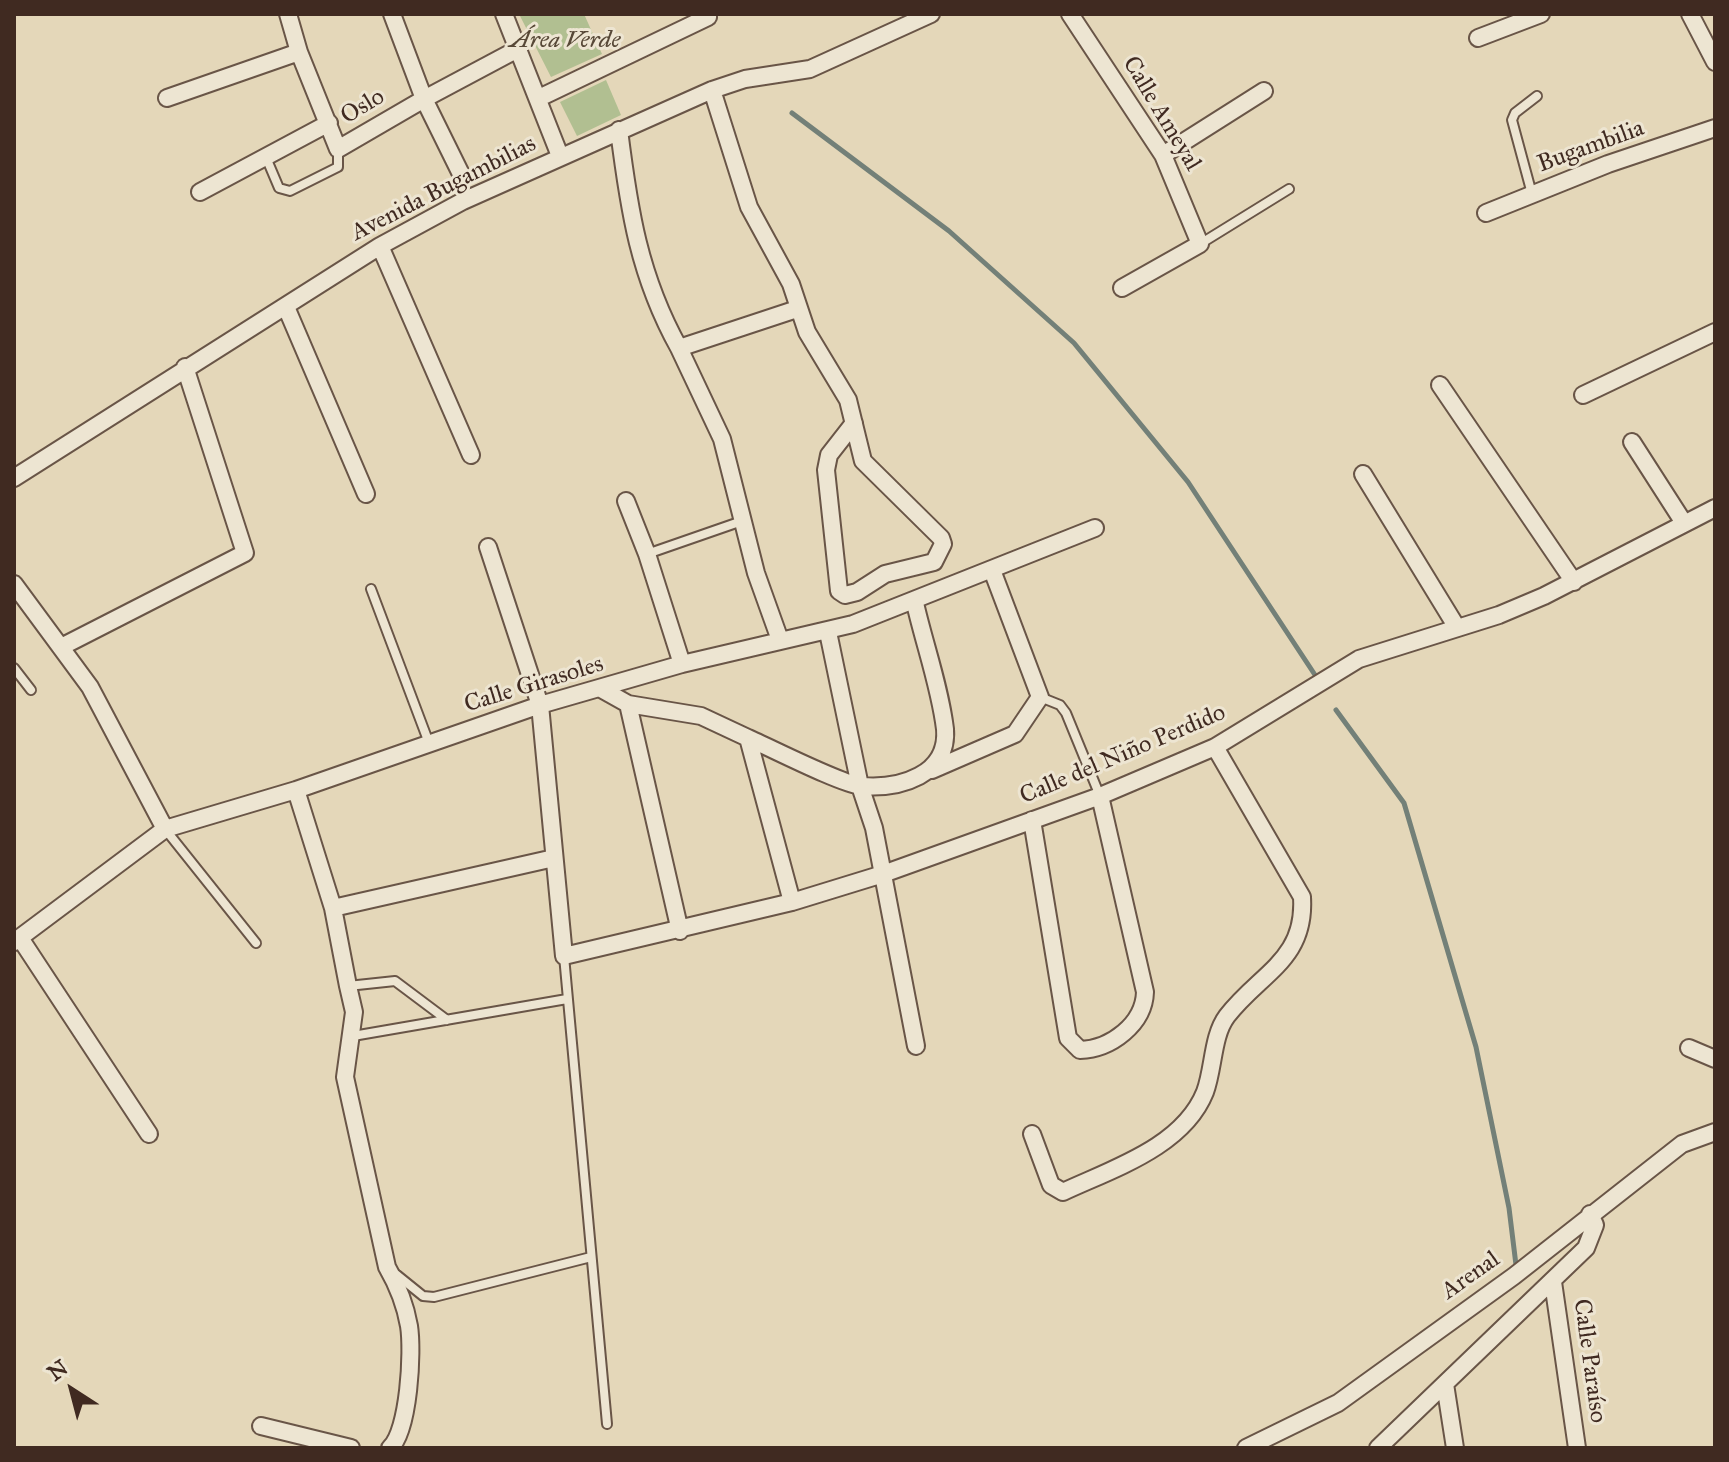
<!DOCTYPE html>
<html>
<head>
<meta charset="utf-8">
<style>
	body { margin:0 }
	#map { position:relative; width:1729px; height:1462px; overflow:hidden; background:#e4d7b9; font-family:"IM FELL Great Primer",serif }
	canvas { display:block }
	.frame { position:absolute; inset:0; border:16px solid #402a21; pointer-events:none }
	.north { position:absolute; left:32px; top:1350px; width:80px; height:80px; -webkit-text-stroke:6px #ede5d2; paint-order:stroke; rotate:324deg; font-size:22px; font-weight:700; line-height:32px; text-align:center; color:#402a21 }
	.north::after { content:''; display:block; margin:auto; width:28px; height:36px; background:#402a21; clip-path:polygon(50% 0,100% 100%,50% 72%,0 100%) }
</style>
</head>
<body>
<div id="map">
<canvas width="1729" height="1462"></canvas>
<div class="frame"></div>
<div class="north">N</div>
</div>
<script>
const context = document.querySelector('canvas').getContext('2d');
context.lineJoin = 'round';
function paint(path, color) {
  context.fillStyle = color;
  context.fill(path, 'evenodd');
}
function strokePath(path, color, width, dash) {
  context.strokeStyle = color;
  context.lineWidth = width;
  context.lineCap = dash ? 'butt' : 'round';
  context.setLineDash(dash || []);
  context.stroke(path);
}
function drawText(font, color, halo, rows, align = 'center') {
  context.font = font + ' "IM FELL Great Primer",serif';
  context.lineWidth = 6;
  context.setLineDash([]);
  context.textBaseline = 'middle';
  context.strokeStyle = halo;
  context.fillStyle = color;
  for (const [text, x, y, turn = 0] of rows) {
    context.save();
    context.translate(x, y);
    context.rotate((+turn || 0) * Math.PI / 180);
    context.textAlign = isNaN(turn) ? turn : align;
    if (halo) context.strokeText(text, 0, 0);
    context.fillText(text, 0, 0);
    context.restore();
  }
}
const green = new Path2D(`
	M519,14h65l18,40 -51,23z
	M606,80l15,35 -44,21 -17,-34z`);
const stream = new Path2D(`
	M792,113l157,118 125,112 114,139 129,196
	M1336,710l68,93 72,244 33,161 7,57`);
const lane = new Path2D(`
	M265,155l14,33 11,3 48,-24v-18
	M1532,194l-20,-74 3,-7 22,-17
	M1200,244l89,-55
	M647,554l95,-33
	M371,589l58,154
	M14,668l17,22
	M1040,697l20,8 6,8 34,83
	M165,829l91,114
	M564,956l43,468
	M348,986l47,-5 52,39
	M353,1036l214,-37
	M397,1275l26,21 11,1 157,-40`);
const street = new Path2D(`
	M288,14l11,38 39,97 86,-50 92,-49
	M392,14l32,85 36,73
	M504,14l56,142
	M1070,14l93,141 37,89 -78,44
	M1690,14l25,48
	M1478,38l63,-24
	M712,90l37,117 42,77 16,48 41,68 15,61 78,77 2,6 -9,18 -49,12 -28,18 -12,3 -6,-4 -13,-121 3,-15 25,-32
	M167,98l132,-46
	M539,98l169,-81
	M619,130c10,80 20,146 60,218l118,-39
	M1163,155l101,-64
	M200,192l129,-69
	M1486,213l122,-49 107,-36
	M380,246l91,209
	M286,307l80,187
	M679,348l43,91 34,134 24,67
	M1440,385l134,197
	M1583,395l132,-63
	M1632,442l52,81
	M1363,474l93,152
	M14,478l366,-232 83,-45 249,-111 33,-11 65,-10 121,-55
	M626,501l21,53 35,110
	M488,547l52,158 24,251 228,-54 91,-28 217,-78 115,-49 144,-88 140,-44 45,-19 171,-88
	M14,584l76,103 75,142
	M828,632l32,154 14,42 42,218
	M63,646l182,-93 -60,-186
	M603,690l25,14 52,227
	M628,704l73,12 47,22 44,164
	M748,738c23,10 95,47 114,48 38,3 87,-11 83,-57 -5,-42 -21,-86 -30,-126
	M932,770l83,-36 25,-37 -48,-127
	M296,790l37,118 15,78 6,26 -9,65 42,190c11,19 18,36 22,59 4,25 0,105 -19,122
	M1032,820l36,218 12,12c31,-1 64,-26 65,-58l-45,-196
	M333,908l221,-50
	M20,938l129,196
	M14,942l151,-113 131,-39 244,-85 142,-41 171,-40 242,-96
	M1689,1048l26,11
	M1032,1134l19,51 12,7c49,-23 120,-45 142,-100 9,-24 7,-56 22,-76 33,-43 79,-56 75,-119l-87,-150
	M1553,1282l24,166
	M1445,1384l10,64
	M261,1426l90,22
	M1246,1448l92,-45 176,-127 168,-132 33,-12
	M1378,1448l208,-200 9,-23 -5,-11`);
const parkNames = [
	["Área Verde",565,41]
];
const streetNames = [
	["Oslo",363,107,-31],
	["Calle Ameyal",1161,114,59],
	["Bugambilia",1591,147,-20],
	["Avenida Bugambilias",444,189,-27],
	["Calle Girasoles",534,685,-17],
	["Calle del Niño Perdido",1123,755,-23],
	["Arenal",1471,1276,-35],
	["Calle Paraíso",1589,1361,82]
];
paint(green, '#b1bf91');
strokePath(stream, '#738078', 5);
strokePath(lane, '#695547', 12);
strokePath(street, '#695547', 20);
strokePath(lane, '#ede5d2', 8);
strokePath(street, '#ede5d2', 16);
drawText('italic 24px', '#574837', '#ede5d2', parkNames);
drawText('24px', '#402a21', '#ede5d2', streetNames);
</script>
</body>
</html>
